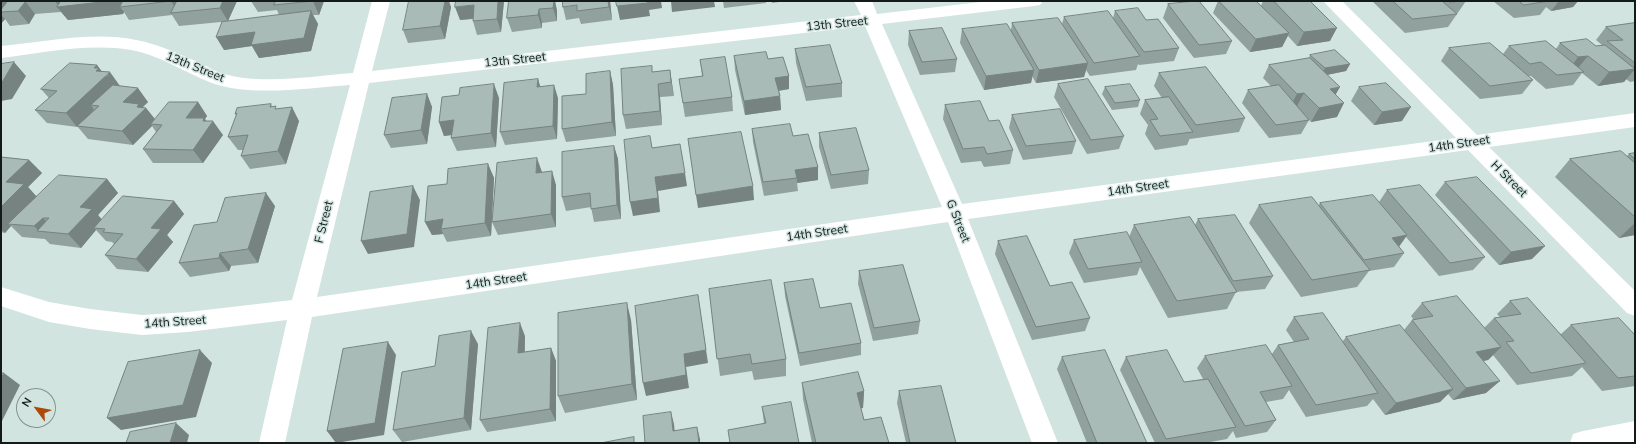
<!DOCTYPE html>
<html>
<head>
<meta charset="utf-8">
<style>
	body { margin:0 }
	#map { position:relative; width:1636px; height:444px; overflow:hidden; background:#d1e4e0; font-family:Mulish,sans-serif }
	canvas { display:block }
	.frame { position:absolute; inset:0; border:2px solid #131a19; pointer-events:none }
	.north { position:absolute; left:16px; top:388px; width:40px; height:40px; box-sizing:border-box; background:#d1e4e0; border:1px solid #859390; border-radius:50%; rotate:302deg; font-size:11px; font-weight:700; line-height:16px; text-align:center; color:#131a19 }
	.north::after { content:''; display:block; margin:auto; width:14px; height:18px; background:#ac4a0a; clip-path:polygon(50% 0,100% 100%,50% 72%,0 100%) }
</style>
</head>
<body>
<div id="map">
<canvas width="1636" height="444"></canvas>
<div class="frame"></div>
<div class="north">N</div>
</div>
<script>
const context = document.querySelector('canvas').getContext('2d');
context.lineJoin = 'round';
function paint(path, color) {
  context.fillStyle = color;
  context.fill(path, 'evenodd');
}
function strokePath(path, color, width, dash) {
  context.strokeStyle = color;
  context.lineWidth = width;
  context.lineCap = dash ? 'butt' : 'round';
  context.setLineDash(dash || []);
  context.stroke(path);
}
function drawText(font, color, halo, rows, align = 'center') {
  context.font = font + ' Mulish,sans-serif';
  context.lineWidth = 3;
  context.setLineDash([]);
  context.textBaseline = 'middle';
  context.strokeStyle = halo;
  context.fillStyle = color;
  for (const [text, x, y, turn = 0] of rows) {
    context.save();
    context.translate(x, y);
    context.rotate((+turn || 0) * Math.PI / 180);
    context.textAlign = isNaN(turn) ? turn : align;
    if (halo) context.strokeText(text, 0, 0);
    context.fillText(text, 0, 0);
    context.restore();
  }
}
const minor = new Path2D(`
	M372,1h18l-18,70 489,-56 -7,-14h18l5,13 112,-13h54l-3,4 -6,1 -152,18 80,180 494,-66 -133,-137h19l135,134 158,-22v14l-146,20 146,144v25l-8,-3 -159,-163 -500,69 90,224h-26l-84,-221 -636,95 -27,126h-26l28,-123 -99,12 -46,3 -52,-6 -41,-7 -48,-16v-19l48,15 41,7 52,6 46,-3 104,-12 58,-215c-41,3 -100,12 -138,-2 -26,-10 -55,-29 -81,-33 -43,-7 -88,3 -130,8v-12c44,-4 92,-15 135,-6 23,4 45,15 66,24 7,3 14,8 22,10 40,11 88,2 129,-1zM865,26l77,181 -625,90 52,-214z
	M1635,421v22h-65l3,-9 10,-3z`);
const wall = new Path2D(`
	M1,1h236l-9,20 51,-6 -2,-5 -19,2 -7,-11h73l-5,14h-6l5,9 -7,27 -52,7 -7,-12 -28,4 -3,-28 -42,4 -7,-11 -43,5 -5,-8 -1,2 -55,6 -7,-8 -26,2 -6,10 -19,2 -5,-7 -4,5z
	M504,1l-3,31 -24,3 -4,-14v-2l-13,1z
	M509,1h46l2,10v10l-15,2v5l-30,4 -5,-14z
	M610,1l2,19 -31,4 -2,-6 -13,2 -3,-13z
	M723,1h43v2l-42,5z
	M772,1h15l-15,2z
	M1218,1h38l5,5 2,-5h47l20,40 -33,5 -9,-10 -6,11 -32,5 -37,-39z
	M1372,1h94l-18,26 -43,6z
	M1493,1h85l-5,6 -22,4 -5,-4 -6,8 -26,3z
	M1168,4l64,37 -6,13 -32,4 -31,-40z
	M451,7l-6,32 -37,4 -5,-13z
	M1115,11l31,9 33,28 -5,13 -35,4 -1,-1 -2,6 -46,6 -4,-6 -2,7 -48,6 -4,-7 -1,7 -47,7 -24,-47 2,-14 49,1 1,-7 50,1 2,-7 49,1z
	M1635,23v58l-5,1 -4,-3 -2,3 -26,4 -16,-13 -9,12 -27,4 -15,-13h-3l5,4 -11,14 -42,5 -39,-38 8,-13 54,6 6,-8 47,3 4,-6 36,3 6,-1 -6,-5 10,-13z
	M909,31l48,28 -2,13 -35,3 -12,-30z
	M795,49l47,34v14l-36,4 -10,-38z
	M1310,55l40,9 -4,7 -19,4 9,20 1,22 -26,5 -8,-9 6,7 -8,14 -32,4 -27,-35 6,-13 23,-4 -8,-8 6,-13 40,-7z
	M734,56l34,3 21,17v13l-10,2 1,5 1,14 -36,5 -10,-45z
	M700,60l32,37 1,14 -48,6 -6,-38 23,-3z
	M97,65l5,7 18,14 28,16 -6,5 4,1 9,11 43,-17 9,14 -2,3 1,2 17,14 -20,28h-50l-10,-14 13,-17 -4,-6 -19,19 -45,-6 -11,-13v1l-30,-4 -12,-13 14,-12 -8,-9z
	M670,70l4,26 -14,1 2,28 -36,4 -3,-14 30,-43z
	M610,71l3,14 3,51 -50,6 -4,-13 24,-35z
	M1159,73l86,45 -6,14 -49,7v-1l-3,7 -32,5 -10,-16 3,-9 -8,-11 5,-14 17,-2 -8,-12z
	M538,79l2,7 18,12 -1,41 -52,6 -5,-13z
	M1058,84l66,52 -5,13 -32,5 -33,-57z
	M1105,87l35,13 -2,7 -26,3 -10,-16z
	M1359,87l43,34 -28,4 -23,-24z
	M427,94l5,13 -5,37 -36,4 -7,-13z
	M499,98l-3,49 -39,4 -6,-13v-3l-7,1 -5,-14z
	M271,104l1,3 27,14 -13,43 -36,5 -9,-13 2,-6h-5l-10,-13 9,-21 -2,-2z
	M945,105l44,16 24,29 -3,14 -26,3 -3,-6 -20,2 -18,-44z
	M1012,115l64,26 -4,13 -49,6 -14,-32z
	M752,129l41,7 25,31v13l-21,3 1,8 -34,5 -11,-54z
	M819,133l50,37 -1,14 -37,5 -12,-42z
	M614,146l4,13 3,60 -27,3 -3,-15 -25,4 -4,-14z
	M1635,153v82l-16,3 -64,-61 15,-18 57,-3 2,-2z
	M1,157l28,3 13,13 -14,14 8,9 71,-17 11,14 -20,22 4,5 72,-19 10,13 -17,21 6,7 -25,30 -31,-3 -12,-14 9,-11 -2,-2 -6,-1 -10,-11 -15,18 -31,-4 -5,-5 -23,-2 -11,-11 -6,7 -4,-1z
	M488,164l6,14 -3,58 -44,6 -4,-8 -11,1 -7,-13 22,-38z
	M542,172l14,13v42l-58,8 -6,-13z
	M1445,182l87,77 -33,6 -64,-70z
	M1387,190l98,67 -12,13 -34,6 -33,-39 -7,10 5,6 -10,14 -25,4 -12,16 -56,10 -52,-74 10,-18h60l1,-2 59,-1z
	M275,206l-17,57 -27,3 -2,5 -39,6 -11,-14 38,-41z
	M1198,219l75,57 -8,13 -29,3 -9,17 -59,9 -28,-51 -3,8 -53,8 -15,-30 5,-13 55,-3 5,-12h61z
	M998,241l52,45 40,32 -5,13 -53,9 -37,-86z
	M859,271l61,50 -2,13 -45,7 -15,-57z
	M784,283l36,25 41,35v12l-61,11 -15,-70z
	M709,289l77,70v17l-32,4 -2,-9 -32,5z
	M1510,301l51,33 10,-9 64,10v51l-33,5 -20,-24 -10,9 -55,9 -24,-30 -5,5 -5,1 3,32 -33,7 -5,-6 -8,8 -55,13 -12,-16 -6,7 -61,11 -17,-27 -6,9 -17,3 10,18 -9,12 -31,6 -3,-7 -6,8 -22,4h-50l-35,-73 6,-13 58,25 19,-3 -6,-11 8,-12 67,-2 6,-9 16,-3 -8,-12 8,-13 49,24 3,-4 58,-7 8,-10h2l-3,-4 11,-13 62,25 10,-10 6,-1 -3,-3z
	M631,320l6,80 -72,13 -7,-17z
	M525,336v16l26,-4 5,13v60l-69,11 -7,-12z
	M478,344l-7,86 -69,12 -9,-12 42,-64z
	M1062,357l85,86h-60l-30,-74z
	M802,383l62,8 -1,17h-2l3,12 25,23h-77l-9,-44z
	M899,391l57,52h-50l-9,-40z
	M762,407l37,36 -35,-19z`);
const shadedWall = new Path2D(`
	M1,1h17l-17,11z
	M25,1l10,13 -6,10 -11,-13z
	M55,1h75l-10,6 4,5 -1,2 -55,6 -11,-13h2z
	M171,1h15l-8,11z
	M223,1h14l-9,20 -8,-13z
	M313,1h11l-5,14z
	M445,1h4l2,6 -6,32 -5,-13z
	M498,1h6l-3,31 -4,-13z
	M554,1h1l2,10v10l-4,-13z
	M608,1h2l2,19 -3,-13z
	M647,1h14l1,7 -13,2 1,6 -30,4 -3,-14z
	M671,1h43l1,6 -43,5z
	M1559,1h19l-5,6 -22,4z
	M474,5l5,13 -19,2 -5,-13z
	M539,9l3,14v5l-4,-13z
	M311,11l7,13 -7,27 -52,7 -7,-12 -28,4 -8,-13z
	M1,15l4,4 -4,5z
	M1337,28l-7,13 -33,5 7,-14z
	M1289,33l-7,14 -32,5 6,-13z
	M1588,56l-11,13 -9,2 10,-14z
	M14,62l12,14 -14,23 -11,2v-17z
	M1088,63l-4,14 -48,6 3,-13z
	M1350,64l-4,7 -25,5 4,-8z
	M97,65l9,12 4,-5 10,14 -29,19 3,5 -17,17 -11,-14 28,-45z
	M1635,69l-11,13 -26,4 11,-14z
	M670,70l2,14 2,12 -3,-14z
	M1034,70l-3,13 -47,7 2,-14z
	M610,71l3,14 3,51 -4,-14z
	M789,76v13l-13,2 -1,-13z
	M538,79l4,14 -5,-6z
	M494,84l5,14 -3,49 -5,-14z
	M658,84l2,13 2,28 -2,-14z
	M554,85l4,13 -1,41 -4,-13z
	M1340,87l-8,14 -2,-12z
	M138,88l10,14 -6,6h4l11,14 -6,2 1,2 -19,19 -11,-14 1,-29z
	M1304,93l-7,13 -7,1 7,-13z
	M427,94l5,13 -5,37 -6,-14z
	M780,96l1,14 -36,5 -1,-14z
	M198,102l9,14 -2,3 5,7 3,-5 10,14 -20,28 -10,-13 -7,-32z
	M1344,103l-7,14 -26,5 8,-14z
	M292,107l7,14 -13,43 -8,-13z
	M1411,107l-9,14 -28,4 8,-13z
	M454,120l5,14 -15,2 -5,-14z
	M614,146l4,13 3,60 -4,-14z
	M537,158l5,14 -1,15 -5,-14z
	M29,160l13,13 -14,14 9,10 -29,27 3,2 -6,7 -4,-4v-22l5,-25z
	M488,164l6,14 -3,58 -6,-13z
	M818,167v13l-21,3v-5l-2,-8z
	M552,171l4,14v42l-5,-13z
	M685,173l2,13 -29,5 2,21 -27,4 -3,-14 25,-25z
	M107,179l11,14 -20,22 6,7 -10,6 2,2 -15,18 -13,-14 12,-27z
	M413,186l7,14 -6,47 -46,7 -7,-13z
	M753,186l1,14 -56,8 -2,-13z
	M266,193l9,13 -17,57 -10,-14z
	M174,201l10,13 -17,21 6,7 -25,30 -12,-13 15,-31z
	M43,218l13,13h-17l-5,-5z
	M443,219l-2,10 2,5 -11,1 -7,-13z
	M1635,223v12l-16,3z
	M1407,235l-10,14 -5,-11z
	M1545,246l-13,13 -33,6 12,-13z
	M220,253l11,13 -2,5 -10,-13z
	M698,295l10,68 -22,4 3,21 -43,8 -3,-13 41,-29z
	M627,303l4,17 6,80 -5,-16z
	M520,323l5,13 -1,30 -6,-13z
	M471,331l7,13 -7,86 -7,-12z
	M388,342l8,13 -12,80 -48,8 -9,-12z
	M1501,347l-13,13 -25,5 13,-13z
	M551,348l5,13v60l-6,-12z
	M200,350l12,13 -16,54 -75,13 -14,-12z
	M4,373l16,12 -19,38v-45z
	M1500,381l-14,12 -33,7 13,-12z
	M1453,389l-13,13 -55,13 11,-12z
	M864,391l-1,17 -7,1 1,-16z
	M671,412l3,12 2,19 -3,-12z
	M176,423l13,12 -2,8h-17z
	M697,427l3,12v4h-1z`);
const building = new Path2D(`
	M8,1h18l-8,10 -17,1v-2z
	M61,1h49l-53,6z
	M123,1h48l-51,6z
	M177,1h46l-3,7 -49,5z
	M276,1h37l-39,4z
	M409,1h36l-5,25 -37,4z
	M456,1h42l-1,18 -24,2 1,-16 -19,2z
	M509,1h45l-1,7 -14,1 -1,6 -31,3z
	M563,1h45l1,6 -32,4v-6l-14,2z
	M616,1h31l1,2 -31,3z
	M1199,1l33,40 -33,4 -31,-41z
	M1219,1h37l33,32 -33,6z
	M1274,1h36l27,27 -33,4z
	M1393,1h49l15,13 -44,5z
	M1449,1h15l-14,1z
	M1519,1h30l-25,4z
	M1138,8l8,12 12,-1 21,29 -35,4 -29,-41z
	M311,11l-7,27 -53,7 4,-13 -39,5 6,-15z
	M1108,11l32,45 -46,7 -30,-46z
	M1058,18l30,45 -49,7 -27,-47z
	M1635,23v40l-28,-22 16,-1 -17,-13z
	M1007,24l27,46 -48,6 -24,-47z
	M942,28l15,31 -35,3 -13,-31z
	M1587,39l9,7 9,-1 30,24 -26,3 -21,-16 -10,1 -18,-14z
	M1546,41l38,31 -27,3 -16,-13 -11,2 -21,-18z
	M1490,43l43,37 -43,6 -41,-38z
	M830,45l12,38 -36,4 -11,-38z
	M1335,50l15,14 -25,4 -15,-13z
	M766,52l2,7 15,-2 6,19 -14,2 5,18 -36,5 -10,-45z
	M725,57l7,40 -49,6 -4,-24 24,-3 -3,-16z
	M1310,58l30,29 -10,2 14,14 -25,5 -15,-15 -7,1 -28,-29z
	M14,62l-13,22v-20z
	M70,63l27,2 -3,3h5l-3,3 14,1 -44,41 -31,-3 22,-19 -16,-2z
	M652,66v6l18,-2 1,12 -13,2 2,27 -37,4 -2,-46z
	M1206,67l39,51 -49,7 -37,-52z
	M610,71l2,51 -50,7v-33l24,-2v-20z
	M538,79l-1,8 17,-2 -1,41 -53,6 4,-49z
	M1088,79l36,57 -33,4 -33,-56z
	M1386,83l25,24 -29,5 -23,-25z
	M494,84l-3,49 -40,5 3,-18 -15,2 3,-25 17,-2 1,-7z
	M1130,84l10,16 -25,3 -10,-16z
	M113,85l25,3 -15,14 16,2 -2,3 9,1 -24,23 -45,-5 22,-20 -8,-1z
	M1279,85l30,35 -33,5 -28,-35z
	M427,94l-6,36 -37,5 8,-37z
	M1169,97l24,35 -33,4 -10,-16 8,-1 -13,-19z
	M980,101l9,20 10,-1 14,30 -26,4 -3,-7 -21,2 -18,-44z
	M169,102h29l-12,16h18l-1,3h10l-20,29 -50,-1 19,-24 -11,-1z
	M271,104l-1,3 6,-1 -1,3 17,-2 -14,44 -37,5 7,-21 -20,2 9,-24 -2,1 2,-6z
	M1060,109l16,32 -50,5 -14,-31z
	M790,124l3,12 15,-2 10,33 -23,3 2,8 -34,4 -11,-53z
	M856,128l13,42 -38,5 -12,-42z
	M741,132l12,54 -57,9 -8,-56z
	M650,136l2,12 28,-4 5,29 -30,4 3,21 -28,4 -6,-62z
	M614,146l3,59 -26,4 -1,-16 -28,4v-45z
	M1621,151l14,12v54l-65,-58z
	M1635,153v6l-6,-5z
	M1,157l28,3 -23,22 18,2 -23,23z
	M537,158l-1,15 16,-2 -1,43 -59,8 5,-59z
	M488,164l-3,59 -44,6 2,-10 -18,3 3,-36 19,-2 1,-15z
	M59,175l48,4 -27,28 12,2 -24,25 -31,-3 12,-13h-6l-9,8 -26,-2z
	M1477,177l68,69 -34,6 -66,-70z
	M1420,185l65,72 -35,6 -63,-73z
	M413,186l-6,48 -46,7 9,-49z
	M266,193l-18,56 -28,4 -1,5 -40,5 15,-38 23,-3 8,-24z
	M1373,195l34,40 -15,3 12,15 -40,7 -44,-57z
	M123,196l51,5 -23,27 10,1 -25,30 -31,-4 18,-21 -20,-2 2,-3 -11,-1z
	M1312,197l58,73 -58,10 -53,-75z
	M1235,215l38,61 -40,5 -35,-62z
	M1190,217l47,75 -60,9 -43,-76z
	M1127,232l15,30 -54,7 -14,-29z
	M1027,236l23,50 22,-4 18,36 -54,9 -38,-86z
	M903,265l17,56 -46,7 -15,-57z
	M813,279l7,29 31,-5 10,40 -62,10 -15,-70z
	M771,280l15,79 -34,5 -2,-10 -33,5 -8,-70z
	M698,295l8,55 -22,4 2,21 -43,8 -8,-77z
	M1457,296l44,51 -25,5 24,29 -34,7 -54,-68 21,-4 -11,-13z
	M1528,298l58,65 -55,10 -25,-31 8,-1 -20,-23 27,-4 -11,-13z
	M627,303l5,81 -74,12v-83z
	M1323,313l55,80 -62,12 -38,-60 31,-6 -15,-22z
	M1619,318l16,17v41l-17,2 -47,-53z
	M520,323l-2,30 33,-5 -1,61 -70,11 8,-92z
	M1400,325l53,64 -57,14 -50,-66z
	M471,331l-7,87 -71,12 9,-58 33,-6 4,-30z
	M388,342l-13,81 -48,8 16,-82z
	M1266,345l26,41 -32,6 16,28 -31,6 -40,-70z
	M200,350l-17,55 -76,13 21,-56z
	M1105,350l42,93h-50l-35,-86z
	M1167,350l17,32 24,-3 28,48 -70,12 -40,-82z
	M858,372l6,19 -7,2 7,27 17,-3 8,26h-73l-14,-60z
	M1,373h3l-3,5z
	M941,386l15,57h-46l-11,-52z
	M791,402l8,41h-69l-2,-13 38,-7 -4,-16z
	M671,412l2,19 24,-4 2,16h-54l-2,-27z
	M176,423l-6,20h-44l4,-11z
	M634,437v6h-33z`);
const streetNames = [
	["13th Street",837,24,-6],
	["13th Street",515,60,-6],
	["13th Street",195,67,22],
	["14th Street",1459,144,-8],
	["H Street",1509,179,45],
	["14th Street",1138,188,-8],
	["G Street",958,221,68],
	["F Street",324,222,-76],
	["14th Street",817,233,-8],
	["14th Street",496,281,-8],
	["14th Street",175,322,-4]
];
paint(minor, '#fff');
paint(wall, '#91a19d');
paint(shadedWall, '#768380');
paint(building, '#a9bbb7');
strokePath(building, '#768380', 1);
drawText('12px', '#131a19', '#d1e4e0', streetNames);
</script>
</body>
</html>
